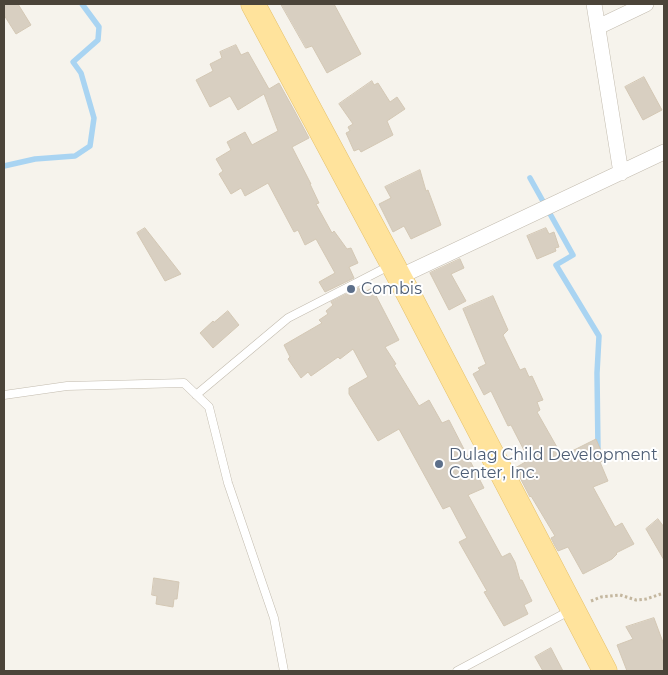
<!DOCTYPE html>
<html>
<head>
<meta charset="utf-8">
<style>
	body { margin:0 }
	#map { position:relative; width:668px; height:675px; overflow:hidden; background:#f6f3ec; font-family:Montserrat,sans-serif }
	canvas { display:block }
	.frame { position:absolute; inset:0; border:5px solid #4b4439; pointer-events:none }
</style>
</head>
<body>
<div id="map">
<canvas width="668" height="675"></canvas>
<div class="frame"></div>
</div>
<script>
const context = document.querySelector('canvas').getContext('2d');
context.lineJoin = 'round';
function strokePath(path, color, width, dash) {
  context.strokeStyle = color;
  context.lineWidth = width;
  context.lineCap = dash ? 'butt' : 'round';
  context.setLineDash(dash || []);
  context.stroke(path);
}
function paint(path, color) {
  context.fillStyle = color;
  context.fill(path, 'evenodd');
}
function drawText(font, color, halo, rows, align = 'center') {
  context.font = font + ' Montserrat,sans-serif';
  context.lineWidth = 4;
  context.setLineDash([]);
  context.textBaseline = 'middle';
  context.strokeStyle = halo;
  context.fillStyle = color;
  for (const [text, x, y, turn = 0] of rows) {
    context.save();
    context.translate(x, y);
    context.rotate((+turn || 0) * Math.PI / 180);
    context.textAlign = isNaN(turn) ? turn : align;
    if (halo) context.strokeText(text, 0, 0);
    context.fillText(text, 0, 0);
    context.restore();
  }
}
const stream = new Path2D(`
	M4,166l31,-7 40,-3 15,-10 4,-28 -13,-45 -8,-11 25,-22 1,-13 -17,-23
	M530,178l43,77 -17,10 43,71 -2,37 1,77`);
const building = new Path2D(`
	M4,4h14l13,21 -15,9 -12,-19z
	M281,4h53l27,50 -34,19 -15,-27 -6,2z
	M236,45l5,10 7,-3 21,37 10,-6 15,27 15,28 -17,9 19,37h-1l9,19 -3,1 16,29 2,-2 13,18 4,-1 7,15 -9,4 5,11 -29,14 -6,-10 16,-9 -19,-34 -11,6 -7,-15 -4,2 -26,-49 -23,13 -4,-8 -10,6 -12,-20 4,-3 -7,-12 15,-9 -4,-8 18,-10 7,13 26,-14 -14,-37 -26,16 -8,-14 -20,11 -14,-27 17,-9 -3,-7 12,-6 -2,-6z
	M644,77l18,33 -19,10 -18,-33z
	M372,81l2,4 4,-2 12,19 7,-5 8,12 -18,12 6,14 -32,17 -2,-3 -5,2 -8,-18 4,-2 -2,-4 5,-3 -14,-20z
	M420,170l6,21 2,-1 13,35 -30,14 -7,-13 -11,6 -14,-28 12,-6 -6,-11z
	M145,228l36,46 -16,7 -28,-48z
	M546,228l3,6 5,-2 5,15 -4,1 1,3 -19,8 -10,-23z
	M460,259l4,9 -13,6 15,27 -17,9 -19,-37z
	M359,288l2,6 11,-6 27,52 -14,7 11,17 -2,1 25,41 10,-6 13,23 7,-3 35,68 -16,7 34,62 8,-4 5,9 5,18h2l10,21 -8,4 4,9 -24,12 -20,-34 3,-1 -28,-49 8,-4 -17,-32 -7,3 -44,-80 -21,12 -29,-47v-6l19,-11 -15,-28 -13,10 -2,-2 -27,19 -3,-4 -7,6 -13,-19 2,-2 -6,-12 38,-22 -3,-3 9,-6 -2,-3 7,-6 -2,-3z
	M493,296l15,34 -5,5 17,35 5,-2 4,9 3,-1 11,24 -6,2 3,8 -3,2 25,44 34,-17 9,21 -5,2 8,19 -15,6 22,40 7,-4 12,21 -18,9 1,1 -5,5 -29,15 -15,-27 -10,4 -3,-5 -4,-8 4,-2 -24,-40 -1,1 -15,-29 14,-8 -18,-35 -3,1 -17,-35 -7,4 -11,-21 7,-4 -2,-2 8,-4 -23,-55z
	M228,311l11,14 -26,23 -13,-15 13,-12 1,1z
	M658,519l6,8v33l-18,-31z
	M154,578l25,4 -2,17h-3l-1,8 -17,-3 1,-8 -5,-1z
	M654,618l10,27v26h-37l-10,-26 16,-6 -7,-12z
	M551,648l12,23h-20l-8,-14z`);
const path = new Path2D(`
	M591,601l10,-4 19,-2 16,5 10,-1 18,-6`);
const service = new Path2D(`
	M4,395l63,-9 117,-3 25,24 19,76 46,135 10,53
	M196,395l92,-77 103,-53
	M457,671l114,-61`);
const minor = new Path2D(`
	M594,4l27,169
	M598,27l48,-23
	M399,277l265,-125`);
const primary = new Path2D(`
	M253,4l155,289 197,378`);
const markers = [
	[351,289,5,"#5c6f8a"],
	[439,464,5,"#5c6f8a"]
];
const serviceNames = [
	["Combis",361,289],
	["Dulag Child Development",449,455],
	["Center, Inc.",449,473]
];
strokePath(stream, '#a9d4f2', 5.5);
paint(building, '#d8cfc1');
strokePath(building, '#d3c7b4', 1);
strokePath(service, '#c2bbae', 9);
strokePath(minor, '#c2bbae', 16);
strokePath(primary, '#e6c16a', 25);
strokePath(path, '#c4b79f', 3, [2.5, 2.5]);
strokePath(service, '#fff', 8);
strokePath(minor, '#fff', 15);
strokePath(primary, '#ffe39c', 24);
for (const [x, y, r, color] of markers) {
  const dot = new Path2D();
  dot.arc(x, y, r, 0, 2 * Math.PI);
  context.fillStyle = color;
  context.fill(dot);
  strokePath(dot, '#fff', 2);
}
drawText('16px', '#4e5e75', '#fff', serviceNames, 'left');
</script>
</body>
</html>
